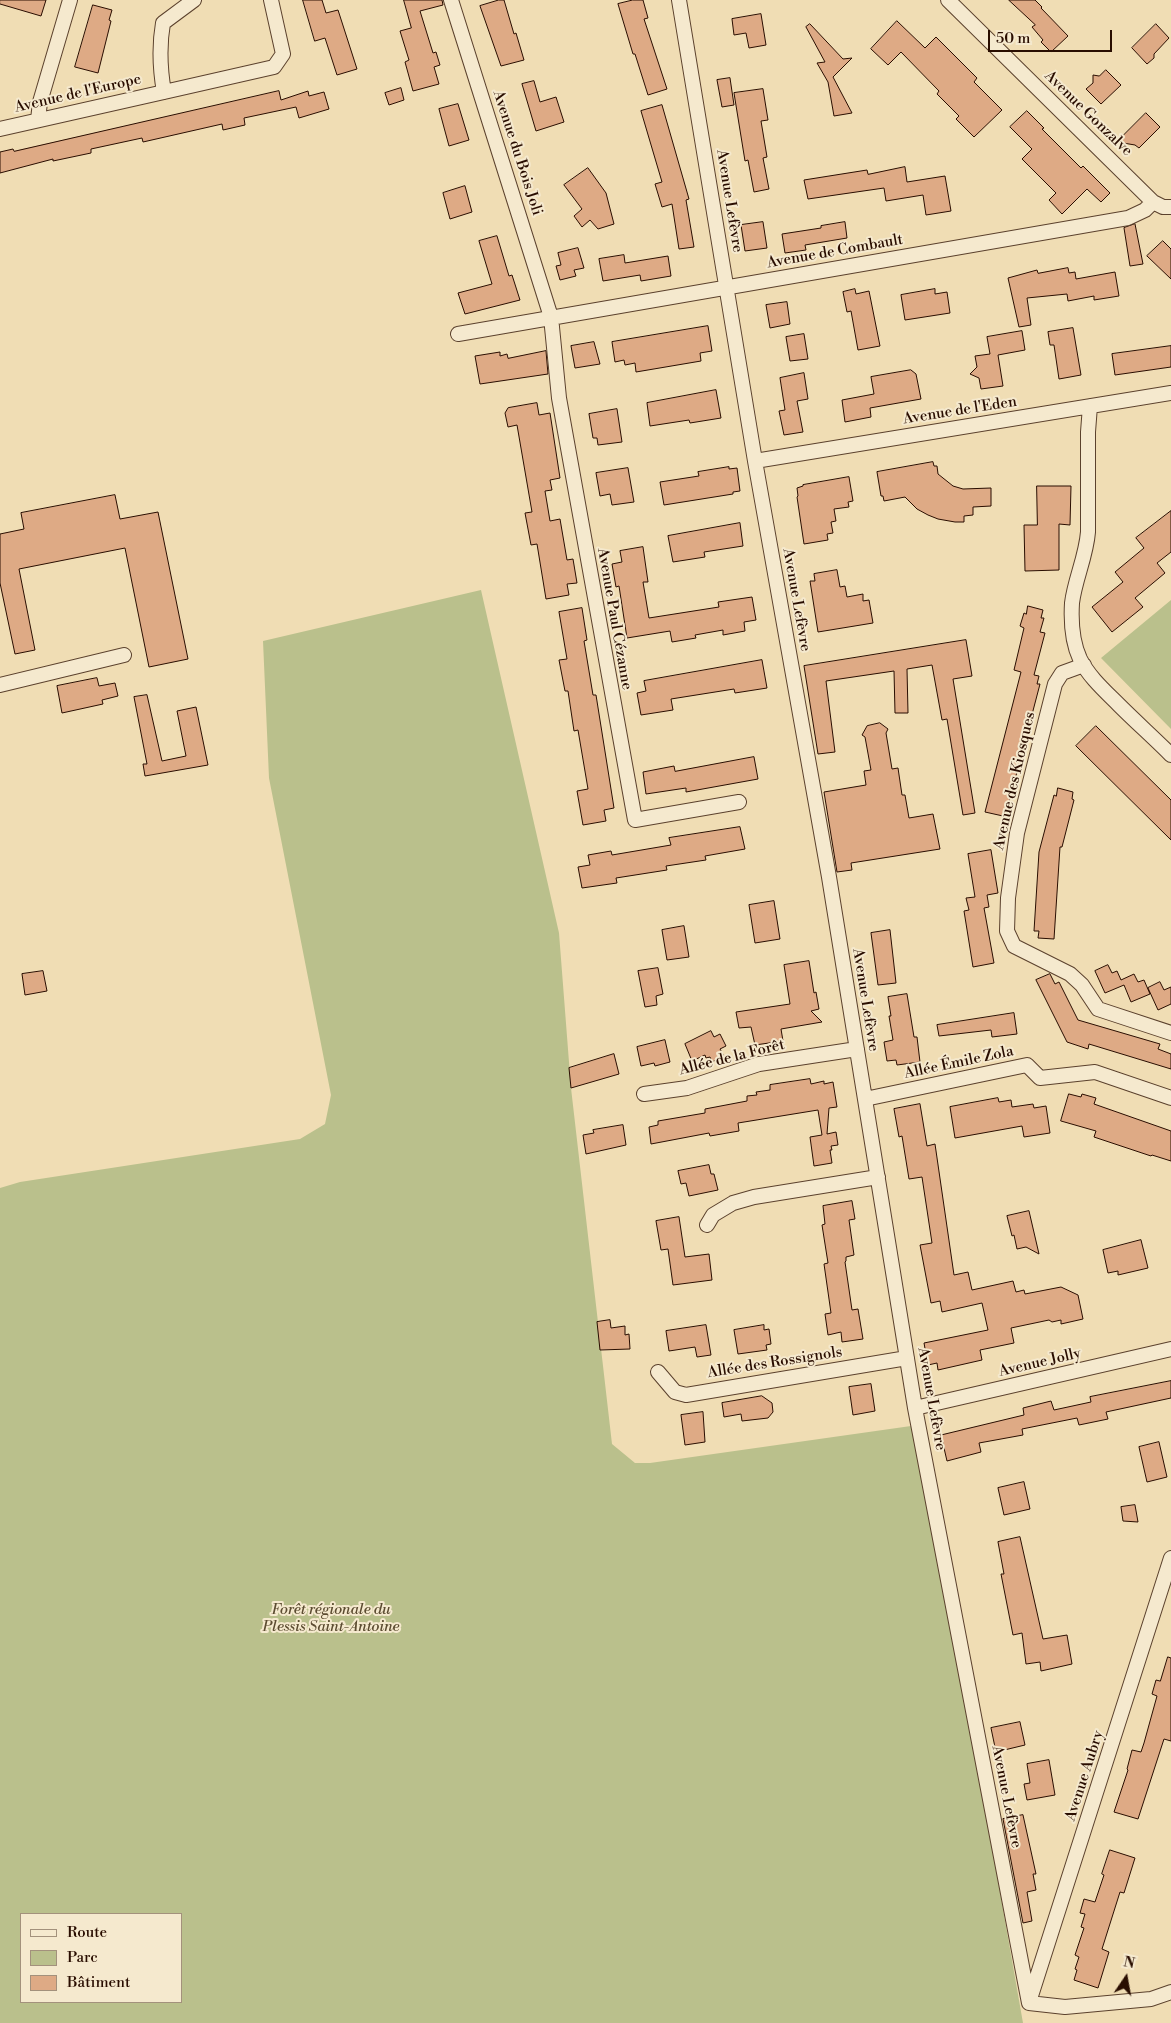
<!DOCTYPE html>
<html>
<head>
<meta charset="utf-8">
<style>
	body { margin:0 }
	#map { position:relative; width:1171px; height:2023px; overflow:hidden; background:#f0ddb4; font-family:"Libre Bodoni",serif }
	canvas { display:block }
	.legend { position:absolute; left:20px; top:1913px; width:162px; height:90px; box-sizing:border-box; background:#f5e9ce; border:1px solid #a3917c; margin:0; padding:6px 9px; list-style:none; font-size:15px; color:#290d00 }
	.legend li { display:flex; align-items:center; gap:10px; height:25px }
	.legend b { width:25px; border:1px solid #a3917c }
	.north { position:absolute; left:1101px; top:1953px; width:50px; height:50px; -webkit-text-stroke:4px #f5e9ce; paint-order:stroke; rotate:12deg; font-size:14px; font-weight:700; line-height:20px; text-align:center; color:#290d00 }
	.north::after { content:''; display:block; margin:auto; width:18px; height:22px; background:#290d00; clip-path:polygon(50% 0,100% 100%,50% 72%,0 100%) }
	.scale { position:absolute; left:988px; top:30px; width:124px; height:22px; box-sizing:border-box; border:2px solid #290d00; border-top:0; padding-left:6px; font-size:15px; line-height:18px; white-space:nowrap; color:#290d00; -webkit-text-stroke:4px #f5e9ce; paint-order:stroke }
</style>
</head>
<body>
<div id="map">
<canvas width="1171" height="2023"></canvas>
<ul class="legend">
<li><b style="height:6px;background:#f5e9ce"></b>Route</li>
<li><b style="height:14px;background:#bac08c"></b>Parc</li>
<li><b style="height:14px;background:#deaa85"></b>Bâtiment</li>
</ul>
<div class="north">N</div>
<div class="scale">50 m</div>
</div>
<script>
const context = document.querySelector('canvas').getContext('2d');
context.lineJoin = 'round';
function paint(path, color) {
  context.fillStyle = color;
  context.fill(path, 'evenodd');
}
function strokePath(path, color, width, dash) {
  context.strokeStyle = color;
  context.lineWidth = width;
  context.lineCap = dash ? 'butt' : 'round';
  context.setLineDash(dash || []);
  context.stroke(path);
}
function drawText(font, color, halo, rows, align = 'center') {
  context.font = font + ' "Libre Bodoni",serif';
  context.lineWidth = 4;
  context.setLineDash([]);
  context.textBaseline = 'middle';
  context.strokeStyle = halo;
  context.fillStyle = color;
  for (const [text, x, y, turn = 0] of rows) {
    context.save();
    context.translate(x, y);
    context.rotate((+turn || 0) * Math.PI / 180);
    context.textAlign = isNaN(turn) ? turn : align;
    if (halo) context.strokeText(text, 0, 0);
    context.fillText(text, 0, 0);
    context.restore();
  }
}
const green = new Path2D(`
	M481,590l78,343 12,155 41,356 23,19h15l268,-38 105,598h-1023v-835l20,-6 280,-43 25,-15 6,-29 -62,-317 -6,-137zM21,1914h160v88h-160z
	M1171,600v129l-70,-71z`);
const building = new Path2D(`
	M0,0h46l-5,16 -41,-12z
	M303,0h19l4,13 12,-3 19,59 -20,6 -12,-37 -10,3z
	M404,0h38l1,5 -23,6 13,42 3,-1 4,13 -6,2 5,17 -26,7 -8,-29 4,-2 -9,-29 11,-3z
	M499,0h5l10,34 2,-1 8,27 -23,6 -21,-60z
	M633,0h10l5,18 -4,1 23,70 -19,6 -13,-41h-2l-15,-50z
	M1009,0h26l7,7 -1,1 27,28 -17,16 -10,-10 2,-2 -11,-13 3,-2z
	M93,5l19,5 -3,10 2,1 -13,52 -23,-6z
	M761,14l5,31 -17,3 -3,-15 -12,2 -2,-16z
	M897,21l28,27 11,-11 41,41 -3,4 28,28 -28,27 -18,-18 3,-3 -22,-22 2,-3 -38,-39 -13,13 -17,-16z
	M810,24l33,35 9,-1 -19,19 19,36 -18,3 -6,-34 -11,-19 8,-1 -19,-35z
	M1156,24l13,14 -15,16v4l-7,6 -15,-16z
	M1106,70l15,15 -20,19 -15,-15 7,-6v-8l6,1z
	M730,78l4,27 -12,2 -5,-27z
	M534,81l6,21 16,-5 8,25 -28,9 -14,-47z
	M401,88l3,12 -15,5 -4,-12z
	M763,89l5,31 -7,1 6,36 -4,1 6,31 -15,3 -6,-32 -3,1 -11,-68z
	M279,91l2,9 27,-9 1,5 15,-4 5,17 -30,9 -3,-11 -52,11 1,7 -22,5 -1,-6 -79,18 -1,-4 -51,11v4l-38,8v-2l-53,14v-21l13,-3 1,2z
	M458,104l11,36 -20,6 -10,-37z
	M662,105l27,94 -3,1 8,47 -15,2 -7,-45 -10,3 -7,-23 7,-2 -21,-71z
	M1027,111l17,17 -2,1 39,39 2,-2 27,27 -9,9 -14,-13 -25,25 -13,-14 7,-7 -34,-34 10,-10 -22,-22z
	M1146,113l14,14 -21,21 -4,-3 -18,-3z
	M905,167l2,15 38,-6 6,35 -25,4 -3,-20 -37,6 -2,-13 -76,11 -4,-19 63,-10 1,4z
	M588,168l18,25 8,31 -16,5 -8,-9 -8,7 -8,-11 8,-7 -18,-24z
	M465,186l7,26 -22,7 -7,-26z
	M763,222l4,26 -22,3 -4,-26z
	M845,222l2,16 -42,7 1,5 -21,3 -3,-19 39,-6v-2z
	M1135,224l8,40 -13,2 -6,-38z
	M497,236l12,40 3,-1 8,25 -55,14 -7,-21 34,-9 -13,-43z
	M1163,241l8,8v30l-24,-23z
	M578,248l6,20 -10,2 2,6 -16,4 -4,-14 5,-1 -3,-12z
	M624,255l1,8 43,-7 3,20 -30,5 -1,-6 -37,6 -4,-22z
	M1068,268l1,5 6,-1 1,7 39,-7 4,24 -25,4v-4l-26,5 -1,-7 -40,4 4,27 -12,2 -11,-49 29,-8 1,3z
	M855,289l1,5 13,-3 11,55 -22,4 -7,-39 -4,1 -4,-20z
	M935,289v5l12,-2 3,21 -45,7 -4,-25z
	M787,302l3,22 -20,4 -4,-23z
	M708,326l4,25 -12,2 1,8 -65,11 -1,-9 -10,2 -1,-5 -9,2 -3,-20z
	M1073,328l8,47 -22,4 -5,-34h-4l-2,-13z
	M1022,331l3,19 -27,5 5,31 -22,3 -2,-11 -9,-4 7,-7 -2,-11 15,-2 -3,-17z
	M804,334l4,25 -18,2 -4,-24z
	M594,342l6,22 -25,4 -4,-22z
	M1171,346v21l-56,8 -3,-21z
	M546,351l2,23 -68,10 -5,-28 25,-4v4l7,-2 1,4z
	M911,370l5,4 5,25 -51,9 1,9 -26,5 -3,-22 32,-6 -3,-17z
	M804,373l4,26 -11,2 6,31 -19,3 -5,-24 6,-1 -5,-32z
	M716,390l5,28 -31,5 -1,-3 -39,6 -3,-23z
	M537,403l2,12 11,-2 10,65 -10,2 2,10 -7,1 5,30 10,-2 7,41 6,-1 4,24 -10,1 2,11 -23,4 -9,-55 -6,1 -6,-32 7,-1 -15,-87 -9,2 -3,-14 3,-5z
	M617,409l5,33 -24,3 -1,-7h-4l-4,-24z
	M933,462l1,4h3l1,8 15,12 10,3 28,-1v18l-18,1v8l-9,1v6h-9l-17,-3 -10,-4 -11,-6 -12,-12 -21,4 -1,-5h-2l-4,-24z
	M729,467v2l8,-1 3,23 -7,1v2l-69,11 -4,-23 39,-6 -1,-4z
	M628,468l6,34 -22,3 -2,-11 -10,2 -4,-23z
	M849,477l4,24 -5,1 1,5 -15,2 2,12 -5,1 2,11 -6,1 1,6 -24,4 -7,-47 1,-1 -1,-8 6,-2v-1z
	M1037,486h34l-1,39 -11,-1v46l-34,1 -1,-46h13z
	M115,495l5,24 38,-7 30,147 -39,8 -24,-119 -106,21 16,81 -20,4 -15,-71v-49l24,-5 -3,-16z
	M1171,511v41l-14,11 8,10 -30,25 8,9 -31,25 -20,-25 31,-25 -8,-10 29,-24 -8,-10z
	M740,523l3,23 -39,6 1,5 -32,5 -5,-26z
	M643,547l5,35h-5l6,36 70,-11 -1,-5 34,-5 4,23 -12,2 1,9 -22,4v-5l-28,5 1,3 -24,4 -2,-11 -43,7 -8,-52 -3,1 -4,-23 10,-2 -2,-11z
	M837,570l3,17 5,-1 2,11 16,-3v7l6,-1 4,23 -55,9 -8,-51h5l-1,-7z
	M1028,606l15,4 -2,8h3l-4,14 5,1 -11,42 5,1 -2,8h3l-33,126 -2,-1 -2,7 -18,-4 36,-140 -7,-2 10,-42 -4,-2 4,-13 2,1z
	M582,608l5,32 -3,1 9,54h3l18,113 -10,2 2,11 -23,4 -6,-34 11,-2 -10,-59 -4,1 -6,-40h-3l-6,-31 8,-1 -8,-47z
	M966,640l6,36 -19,3 22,134 -12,2 -16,-96 -5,1 -10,-55 -25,4 1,44h-13l-1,-42 -68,10 9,71 -17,2 -14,-88z
	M762,660l5,28 -32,5 -1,-4 -63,10 2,11 -32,5 -4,-22 9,-2 -2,-10z
	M97,678l2,8 16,-3 3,13 -16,4 1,4 -41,9 -5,-27z
	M147,695l15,66 24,-5 -9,-45 19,-4 12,58 -63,11 -2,-12h4l-13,-67z
	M880,723l8,6 -2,4 6,36 6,-1 4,27h3l4,23 24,-4 7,35 -89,14 1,7 -15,2 -13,-80 42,-7 -2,-14 7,-1 -6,-33 -3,-2 5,-9z
	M1096,726l75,74v40l-95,-94z
	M754,757l4,22 -72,13v-4l-40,6 -3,-22 31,-6 1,5z
	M1058,788l15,4 -1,7 2,1 -12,47h-2l-6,92 -16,-1 1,-7h-5l5,-79 15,-57 2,1z
	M740,827l5,22 -40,7 1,4 -40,6 1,4 -51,8 1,5 -35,5 -4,-21 12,-2 -2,-10 23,-4 1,4 59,-10 -2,-7z
	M991,850l7,43 -11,2 2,12 -5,1 10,55 -21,4 -9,-56 5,-1 -3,-12 9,-1 -7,-43z
	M774,901l6,38 -25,4 -6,-38z
	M684,926l5,31 -22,3 -5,-30z
	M890,930l6,53 -18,2 -7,-52z
	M809,961l5,32 2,-1 3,17 -8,2 11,11 -41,7 2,12 -28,4 -4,-18 -12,1 -3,-16 54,-8 -6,-39z
	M1108,965l4,8 5,-2 4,9 13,-6 4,8 6,-2 6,14 -19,8 -7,-17 -19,8 -10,-22z
	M658,968l5,26 -7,2 1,9 -12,2 -7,-36z
	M43,971l4,20 -22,4 -3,-21z
	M1050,974l5,10 4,-2 19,38 82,24 -2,5 13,5v15l-82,-25 -1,5 -21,-7 -31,-62z
	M1160,982l4,8 7,-3v17l-13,6 -10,-22z
	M907,994l7,43h3l3,25 -23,3 -1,-5 -9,1 -3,-19 9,-2 -4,-24h2l-3,-19z
	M1014,1013l3,21 -25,3 -1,-7 -52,6 -2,-11z
	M711,1031l3,6 6,-3 6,12 -6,3 4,7 -12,6 -2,-5 -4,1 -1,-3 -13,6 -7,-17z
	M665,1040l5,22 -15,4 -1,-3 -13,3 -4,-19z
	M614,1054l5,20 -48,14 -2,-20z
	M810,1079l1,5 13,-3v3l9,-2 4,25 -8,1 -2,26 9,-2 2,13 -7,1 1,4h-2l2,13 -18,3 -4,-29 12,-2 -4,-25 -80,13 1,8 -29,5 -1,-3 -58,11 -2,-17 9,-2v-4l47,-8v-4l42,-8v-5l10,-1 -1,-3 14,-2v-5z
	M1069,1094l12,3 1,-3 14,4 -2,6 77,27v30l-19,-6 -1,1 -57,-19 2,-6 -35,-10z
	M998,1098l1,4 12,-2 1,7 21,-3 1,4 12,-2 4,27 -26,4 -2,-11 -67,12 -5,-31z
	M920,1104l7,42 8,-2 19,131 14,-3 4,18 41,-9 3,11 8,-2 1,4 36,-7 17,8 5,24 -22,5v-4l-9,2 -3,-2 -38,8 3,15 -34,7 2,10 -44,10 -1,-7 -9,2 -4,-22 64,-13 -6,-27 -40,9 -2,-11 -9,2 -11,-58 12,-2 -10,-66 -13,2 -7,-43 -3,1 -5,-28z
	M623,1125l3,20 -40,9 -3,-19 11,-2 -1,-3z
	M709,1165l2,9h3l4,16 -29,6 -3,-13 -5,1 -3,-13z
	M852,1201l3,18 -6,1 5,35 -8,2v4l-1,1 7,48 6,-1 5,30 -21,3 -1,-10 -13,3 -3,-21 6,-1 -7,-49 4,-1 -6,-38 3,-1 -2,-18z
	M1029,1211l10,43 -13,-7 -9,2 -3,-14 -2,1 -5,-20z
	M679,1217l6,40 24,-3 3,26 -39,5 -5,-36 -7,1 -5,-29z
	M1141,1240l7,28 -30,7v-4l-10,2 -5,-23z
	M610,1320l1,8 14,-2v9l4,-1 1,15 -30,1 -3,-28z
	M706,1325l5,30 -14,2 -2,-10 -26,4 -3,-20z
	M764,1325v5l5,-1 2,15 -5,1 1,5 -29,4 -4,-24z
	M1171,1381v17l-65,14 2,7 -29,6 -2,-7 -55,11 1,6 -44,8 2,9 -34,9 -6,-26 83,-20 -1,-7 28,-7 3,9 37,-8 -1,-5z
	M871,1384l4,27 -22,4 -4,-28z
	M762,1396l10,7 1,9 -5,6 -26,3 -1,-7 -17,3 -2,-14z
	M703,1412l2,30 -20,3 -4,-30z
	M1159,1442l8,35 -20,5 -8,-35z
	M1024,1482l6,27 -26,6 -6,-27z
	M1135,1505l3,17 -15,-1 -2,-14z
	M1020,1537l23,102 24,-4 5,29 -31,7 -1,-9 -14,2 -4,-31 -9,2 -12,-61h3l-6,-32z
	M1168,1657l3,1v83l-7,-2 -26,80 -24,-7 14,-42 -1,-1 5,-19 9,2 3,-9 13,-47 -5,-2 4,-14 4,1z
	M1020,1722l5,23 -29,7 -5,-24z
	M1049,1760l6,35 -28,5 -3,-16 6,-1 -3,-19z
	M1023,1815l13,59h-3l3,16 -9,2 5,29 -9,2 -20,-104z
	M1110,1850l25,8 -11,35 -4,-1 -18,57 7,3 -11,36 -24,-8 3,-10 -2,-1 4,-12 -4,-2 9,-27 -3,-1 4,-13 -5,-1 4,-14 11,3 9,-27 -2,-1z`);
const street = new Path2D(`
	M194,0l-31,23c-4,23 -3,46 1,69l110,-25 9,-13 -12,-54
	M451,0l100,317 8,81 76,422 104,-18
	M679,0l76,461 74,416 86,531 114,595
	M948,0l205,202 10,5h8
	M38,120l2,-18 30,-102
	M0,129l164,-37
	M458,334l670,-116 17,-8 8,-8
	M1090,406l-2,26v100c-2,25 -13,47 -16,71 -1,17 0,39 8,56 9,18 25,32 39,46 17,17 35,33 52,50
	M755,461l416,-68
	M1084,665l-22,8 -7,11 -38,149 -9,65 -1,33 7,15 56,28 12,11 16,24 73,24
	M0,685l124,-30
	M644,1094l43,-6 72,-24 98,-15
	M865,1099l162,-34 13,13 55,-6 76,26
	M707,1225l6,-10 20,-12 21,-6 124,-20
	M658,1372l17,20 11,3 221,-37
	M915,1408l256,-59
	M1029,2002l142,-444
	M1029,2003l36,4 86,-8 20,-7`);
const streetNames = [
	["Avenue de l'Europe",78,94,-13],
	["Avenue Gonzalve",1088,114,44],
	["Avenue du Bois Joli",517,153,72],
	["Avenue Lefèvre",729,201,81],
	["Avenue de Combault",835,252,-10],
	["Avenue de l'Eden",960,411,-9],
	["Avenue Lefèvre",796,600,80],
	["Avenue Paul Cézanne",614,619,80],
	["Avenue des Kiosques",1015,781,-77],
	["Avenue Lefèvre",865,1000,81],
	["Allée de la Forêt",732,1058,-14],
	["Allée Émile Zola",959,1063,-12],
	["Allée des Rossignols",775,1363,-9],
	["Avenue Jolly",1040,1363,-13],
	["Avenue Lefèvre",931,1399,80],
	["Avenue Aubry",1085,1776,-72],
	["Avenue Lefèvre",1006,1797,79]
];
const parkNames = [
	["Forêt régionale du",331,1610],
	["Plessis Saint-Antoine",331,1627]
];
paint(green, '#bac08c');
paint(building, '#deaa85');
strokePath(building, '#290d00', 1);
strokePath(street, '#5b412d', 16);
strokePath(street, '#f5e9ce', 14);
drawText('15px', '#290d00', '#f5e9ce', streetNames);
drawText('italic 15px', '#5c4c31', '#f5e9ce', parkNames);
</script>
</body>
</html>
